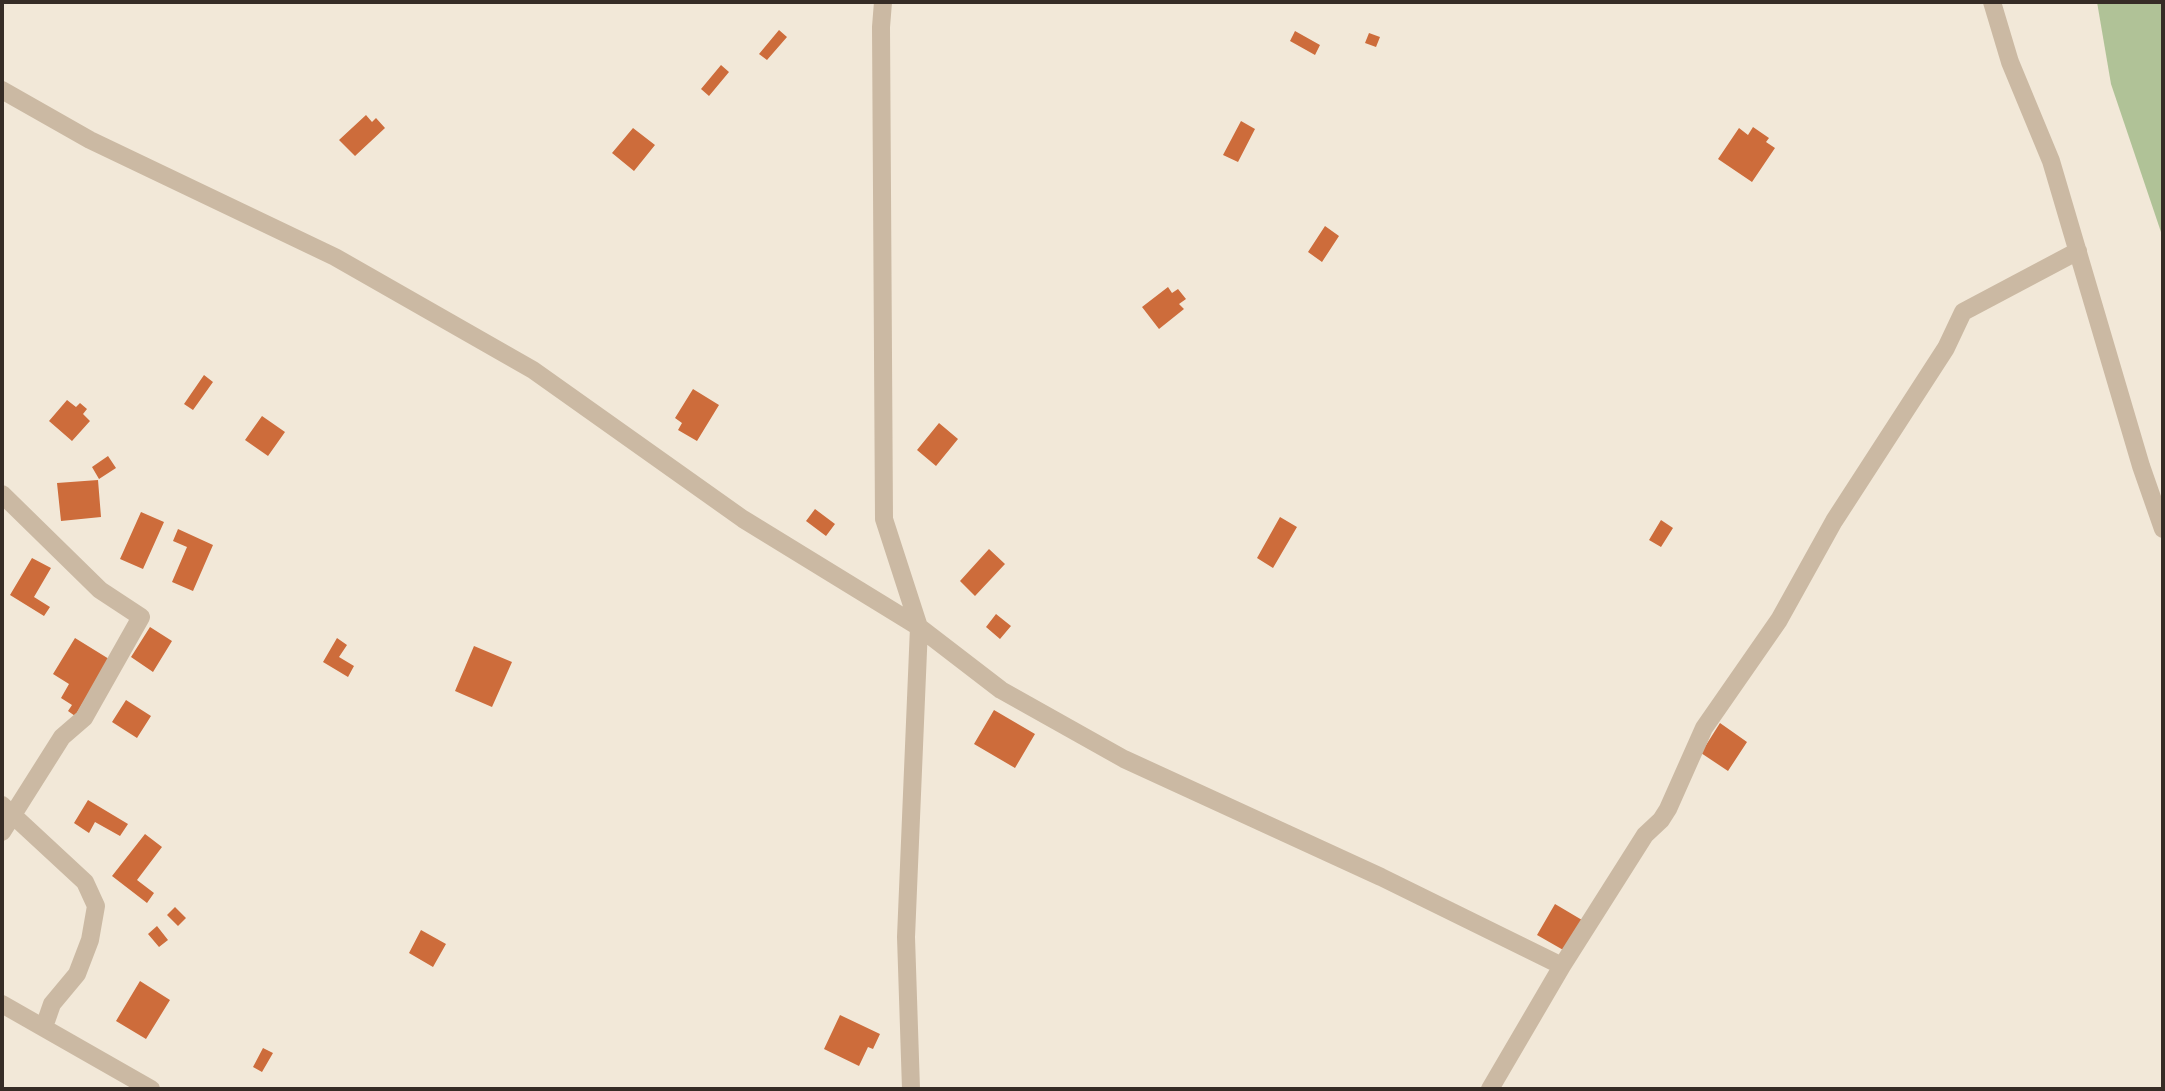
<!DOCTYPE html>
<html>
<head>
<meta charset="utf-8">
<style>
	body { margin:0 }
	#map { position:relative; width:2165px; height:1091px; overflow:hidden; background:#f2e8d8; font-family:"Work Sans",sans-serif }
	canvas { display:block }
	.frame { position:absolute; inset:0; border:4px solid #362c26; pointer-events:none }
</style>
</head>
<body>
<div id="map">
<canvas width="2165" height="1091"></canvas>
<div class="frame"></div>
</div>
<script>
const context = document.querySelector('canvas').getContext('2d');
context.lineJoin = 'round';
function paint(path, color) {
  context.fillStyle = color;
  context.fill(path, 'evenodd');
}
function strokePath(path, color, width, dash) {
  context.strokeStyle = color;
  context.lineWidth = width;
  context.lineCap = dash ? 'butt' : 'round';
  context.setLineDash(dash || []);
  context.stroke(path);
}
const green = new Path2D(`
	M2097,2h66v236l-52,-154z`);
const building = new Path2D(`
	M779,30l8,7 -20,23 -8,-6z
	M1295,31l25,14 -5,10 -25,-14z
	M1369,33l11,4 -4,10 -11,-4z
	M721,65l8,7 -20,24 -8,-7z
	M366,115l6,7 4,-4 9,10 -30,28 -16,-16z
	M1241,121l14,8 -17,33 -15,-7z
	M1753,127l16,11 -3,4 9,6 -23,34 -34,-23 21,-31 9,7z
	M633,128l22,17 -21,26 -22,-18z
	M1325,226l14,10 -17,26 -14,-10z
	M1168,287l4,6 6,-4 8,10 -7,5 5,5 -25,20 -17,-22z
	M204,375l9,7 -20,28 -9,-6z
	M693,389l26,16 -22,36 -19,-11 4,-7 -7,-5z
	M67,400l9,7 4,-4 7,6 -4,5 7,7 -18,20 -23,-20z
	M262,416l23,16 -17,24 -23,-16z
	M939,423l19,16 -22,27 -19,-16z
	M108,456l8,12 -17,11 -7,-12z
	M98,480l3,37 -40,4 -4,-38z
	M815,509l20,15 -9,12 -20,-15z
	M141,512l23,10 -21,47 -23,-10z
	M1280,517l17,10 -24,41 -16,-10z
	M1661,520l12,8 -12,19 -12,-7z
	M178,529l35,16 -20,46 -21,-9 15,-35 -14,-6z
	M989,549l16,15 -30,32 -15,-15z
	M32,558l19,10 -17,29 16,10 -6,9 -34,-21z
	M996,614l15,12 -11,13 -14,-12z
	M150,627l22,14 -19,31 -22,-15z
	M75,638l34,21 -34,57 -7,-5 4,-6 -11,-7 8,-14 -16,-10z
	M337,638l10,7 -8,12 15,9 -6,11 -25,-15z
	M474,646l38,16 -20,45 -37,-16z
	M126,700l25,16 -14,22 -25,-16z
	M994,710l41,24 -20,34 -41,-24z
	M1720,723l27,19 -19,29 -27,-18z
	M88,800l40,24 -8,12 -25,-14 -6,11 -15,-10z
	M145,834l17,13 -25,33 17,13 -7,10 -35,-27z
	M1555,904l27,16 -17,31 -28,-16z
	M175,907l11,11 -8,8 -11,-11z
	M157,926l11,14 -9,7 -11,-13z
	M421,930l25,14 -13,23 -24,-14z
	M140,981l30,19 -24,39 -30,-18z
	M840,1015l40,19 -7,15 -5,-2 -9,19 -35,-17z
	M263,1048l10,5 -11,19 -9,-5z`);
const minor = new Path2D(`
	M883,2l-2,25 3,492 35,108 -13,310 5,152
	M1992,2l18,60 41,99 90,305 22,63
	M2,90l88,50 245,117 198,113 210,149 176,108 82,63 123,69 257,118 181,89
	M2,494l98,96 41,27 -57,101 -22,19 -60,95
	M2,805l83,77 11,24 -6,34 -13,34 -25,30 -8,23
	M2,1004l149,85
	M1490,1089l72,-123 83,-131 16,-15 7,-11 36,-81 75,-108 55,-99 112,-173 17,-36 115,-61`);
paint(green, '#b0c297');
paint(building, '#cd6c3b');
strokePath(minor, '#cbb9a3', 18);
</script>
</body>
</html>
